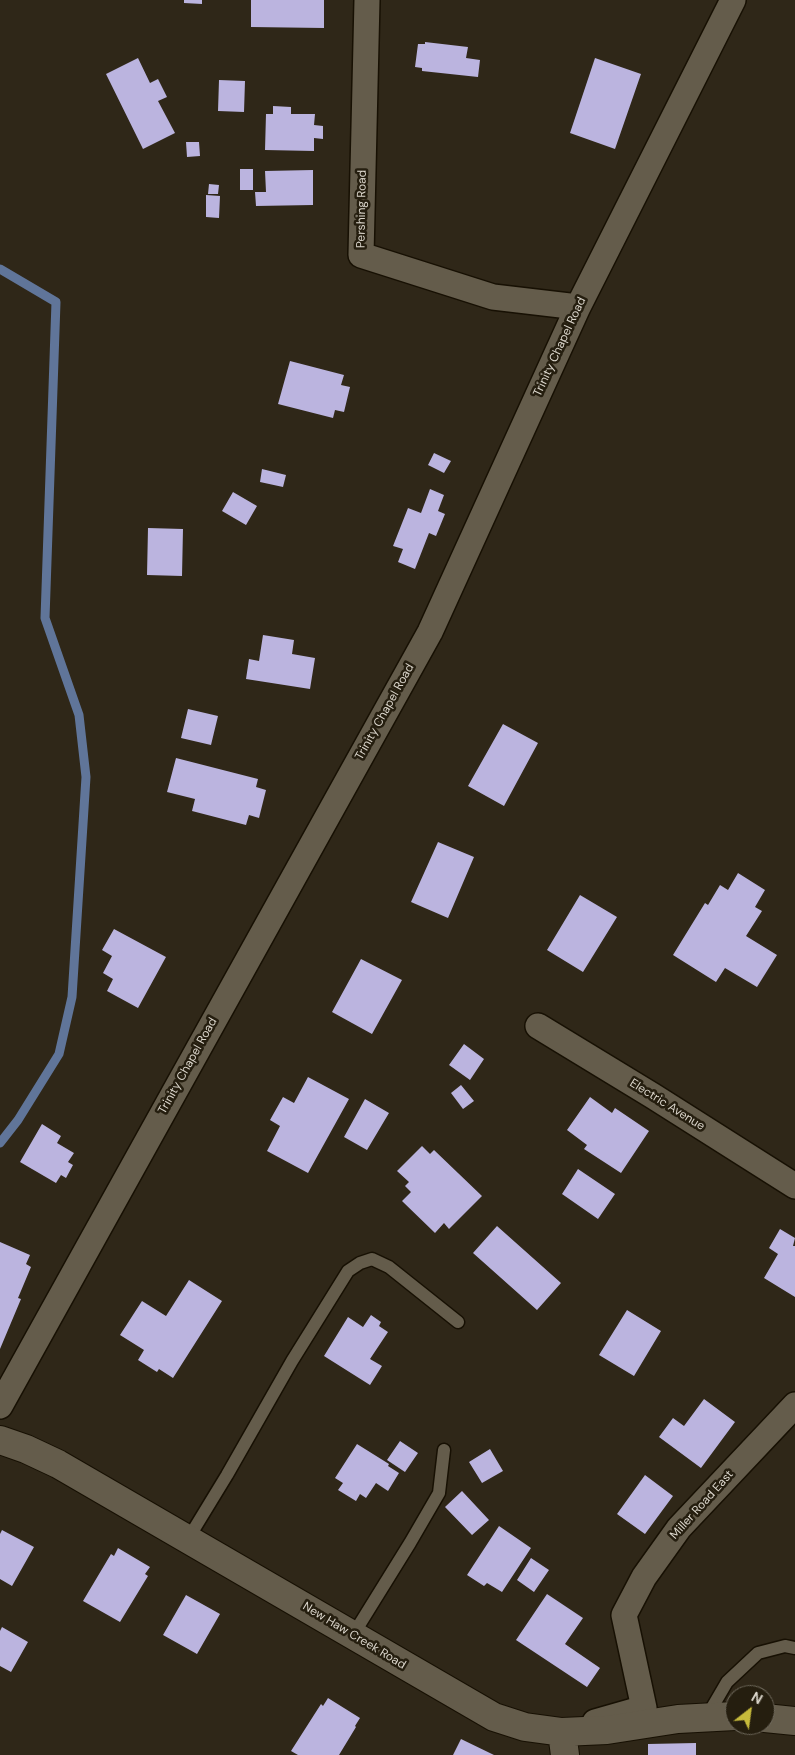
<!DOCTYPE html>
<html>
<head>
<meta charset="utf-8">
<style>
	body { margin:0 }
	#map { position:relative; width:795px; height:1755px; overflow:hidden; background:#2f2718; font-family:"DM Sans",sans-serif }
	canvas { display:block }
	.north { position:absolute; left:725px; top:1685px; width:50px; height:50px; box-sizing:border-box; background:#251e0f; border:1px solid #6e685b; border-radius:50%; rotate:30deg; font-size:14px; font-weight:700; line-height:20px; text-align:center; color:#dbd6cc }
	.north::after { content:''; display:block; margin:auto; width:18px; height:22px; background:#c7bb3b; clip-path:polygon(50% 0,100% 100%,50% 72%,0 100%) }
</style>
</head>
<body>
<div id="map">
<canvas width="795" height="1755"></canvas>
<div class="north">N</div>
</div>
<script>
const context = document.querySelector('canvas').getContext('2d');
context.lineJoin = 'round';
function strokePath(path, color, width, dash) {
  context.strokeStyle = color;
  context.lineWidth = width;
  context.lineCap = dash ? 'butt' : 'round';
  context.setLineDash(dash || []);
  context.stroke(path);
}
function paint(path, color) {
  context.fillStyle = color;
  context.fill(path, 'evenodd');
}
function drawText(font, color, halo, rows, align = 'center') {
  context.font = font + ' "DM Sans",sans-serif';
  context.lineWidth = 5;
  context.setLineDash([]);
  context.textBaseline = 'middle';
  context.strokeStyle = halo;
  context.fillStyle = color;
  for (const [text, x, y, turn = 0] of rows) {
    context.save();
    context.translate(x, y);
    context.rotate((+turn || 0) * Math.PI / 180);
    context.textAlign = isNaN(turn) ? turn : align;
    if (halo) context.strokeText(text, 0, 0);
    context.fillText(text, 0, 0);
    context.restore();
  }
}
const stream = new Path2D(`
	M0,269l56,33 -11,316 34,97 7,62 -14,220 -13,57 -41,66 -18,23`);
const building = new Path2D(`
	M184,0h18v4l-18,-1z
	M251,0h73v28l-73,-1z
	M425,42l43,5 -2,11 14,2 -2,17 -56,-6v-3l-7,-1 3,-23h7z
	M138,58l12,25 8,-4 9,18 -9,4 17,32 -32,16 -37,-75z
	M595,58l46,16 -26,75 -45,-16z
	M219,80l26,1 -1,31 -26,-1z
	M273,106l18,1v7h24l-1,11 9,1v13l-9,-1v13l-49,-1 1,-36h7z
	M186,142h13l1,14 -13,1z
	M240,169h13v21h-13z
	M313,170v35l-57,1 -1,-14h11l-1,-21z
	M209,184l10,1 -1,9h-10z
	M206,195l14,1 -1,22 -13,-1z
	M290,361l54,14 -3,10 9,2 -6,25 -9,-2 -2,8 -55,-14z
	M434,453l17,8 -7,12 -16,-8z
	M262,469l24,6 -3,12 -23,-5z
	M430,489l14,6 -6,16 7,3 -9,22 -7,-3 -14,36 -17,-7 5,-13 -10,-3 15,-38 13,5z
	M233,492l24,14 -11,19 -24,-14z
	M148,528l35,1 -1,47 -35,-1z
	M263,635l31,5 -2,14 23,4 -5,31 -64,-10 3,-20 10,2z
	M188,709l30,7 -7,29 -30,-7z
	M503,724l35,19 -34,63 -36,-20z
	M176,758l82,21 -2,8 10,3 -7,28 -10,-3 -3,10 -54,-14 3,-12 -28,-7z
	M438,842l36,15 -26,61 -37,-16z
	M738,873l27,17 -10,17 7,4 -16,25 31,19 -20,32 -32,-19 -9,14 -43,-27 32,-52 3,2 12,-20 8,5z
	M580,895l37,22 -34,55 -36,-22z
	M114,929l52,28 -28,51 -31,-17 6,-12 -10,-6 9,-17 -10,-6z
	M361,959l41,21 -30,54 -40,-22z
	M464,1044l20,15 -14,21 -21,-15z
	M308,1077l41,22 -41,74 -41,-22 13,-25 -10,-6 13,-23 11,6z
	M461,1085l13,16 -11,8 -12,-16z
	M590,1097l22,16 3,-5 34,23 -28,42 -37,-24 3,-4 -20,-15z
	M365,1099l24,14 -22,37 -23,-13z
	M42,1124l19,12 -4,7 17,10 -6,9 5,3 -7,13 -5,-3 -5,8 -36,-21z
	M422,1146l8,8 4,-4 48,46 -33,33 -5,-6 -9,10 -33,-32 9,-9 -6,-6 4,-4 -12,-11z
	M578,1169l37,25 -17,25 -36,-25z
	M497,1226l64,57 -24,27 -64,-57z
	M780,1229l15,9 -2,8h2v51l-31,-19 14,-24 -9,-6z
	M0,1242l30,13 -4,9 5,3 -13,31 3,1 -21,50z
	M189,1280l33,21 -49,77 -14,-9 -2,3 -19,-12 6,-10 -24,-15 22,-34 24,15z
	M627,1310l34,21 -27,45 -35,-21z
	M371,1315l10,7 -2,4 9,6 -18,27 12,7 -12,19 -46,-29 24,-39 15,10z
	M704,1399l31,23 -34,46 -42,-31 14,-19 11,8z
	M400,1441l18,12 -13,19 -18,-12z
	M357,1444l32,20 -1,2 11,7 -11,18 -12,-8 -10,15 -6,-4 -4,7 -18,-11 5,-7 -8,-5z
	M490,1449l13,22 -21,12 -13,-21z
	M645,1475l28,21 -28,38 -28,-20z
	M462,1491l27,29 -17,15 -27,-28z
	M499,1526l32,22 -29,44 -15,-9 -3,3 -17,-11z
	M2,1530l32,17 -22,39 -12,-7v-45z
	M118,1548l32,19 -5,7 3,2 -28,46 -37,-21 28,-47 3,2z
	M531,1558l18,12 -15,22 -17,-12z
	M547,1594l36,24 -18,26 35,24 -13,19 -71,-47z
	M186,1595l34,19 -23,40 -34,-19z
	M2,1627l26,15 -17,30 -11,-6v-35z
	M328,1698l32,20 -5,8 1,1 -17,28h-41l-7,-4 30,-47 2,2z
	M461,1739l33,16h-41z
	M696,1743v12h-48v-11z`);
const service = new Path2D(`
	M188,1539l39,-64 65,-114 56,-90 12,-8 12,-4 17,8 69,55
	M353,1635l57,-92 29,-50 5,-43
	M706,1718l21,-36 31,-29 27,-7 10,2`);
const minor = new Path2D(`
	M367,0l-6,255 132,42 85,10
	M538,1026l115,70 142,90
	M0,1406l430,-774 148,-325 155,-307
	M595,1722l49,-14 -20,-93 20,-38 35,-49 116,-123`);
const tertiary = new Path2D(`
	M0,1440l26,9 32,15 436,253 31,10 37,5 45,-2 71,-11 57,-3
	M765,1718l30,3
	M562,1732l3,23`);
const streetNames = [
	["Pershing Road",362,209,-89],
	["Trinity Chapel Road",560,347,-65],
	["Trinity Chapel Road",385,712,-61],
	["Trinity Chapel Road",188,1066,-61],
	["Electric Avenue",667,1105,32],
	["Miller Road East",702,1505,-48],
	["New Haw Creek Road",354,1636,31]
];
strokePath(stream, '#607599', 9);
paint(building, '#bbb4df');
strokePath(service, '#171003', 15);
strokePath(minor, '#171003', 28);
strokePath(tertiary, '#171003', 30);
strokePath(service, '#645c4b', 12);
strokePath(minor, '#645c4b', 25);
strokePath(tertiary, '#645c4b', 28);
drawText('12px', '#dbd6cc', '#251e0f', streetNames);
</script>
</body>
</html>
